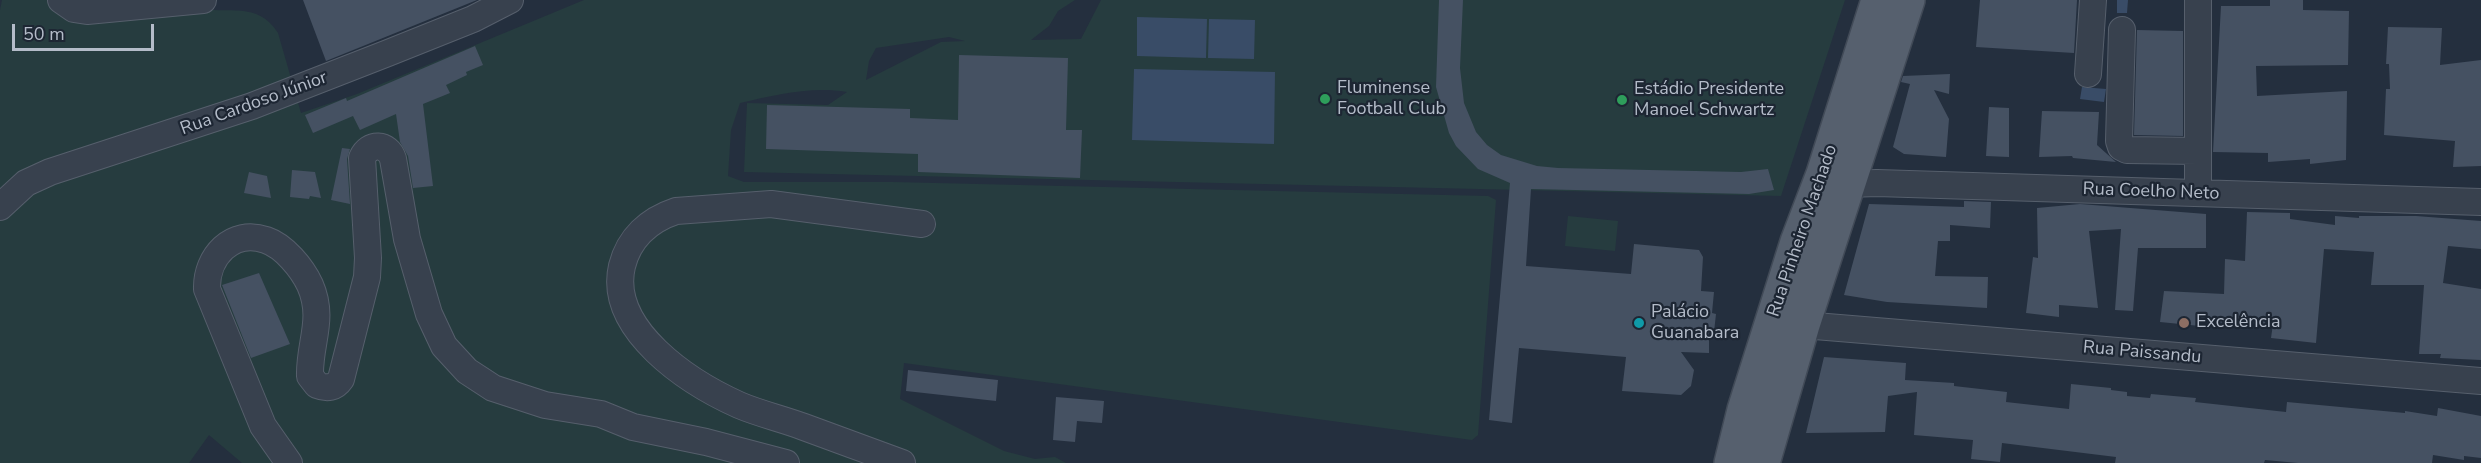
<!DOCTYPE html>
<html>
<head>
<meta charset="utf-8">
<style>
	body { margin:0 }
	#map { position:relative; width:2481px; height:463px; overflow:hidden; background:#242f3e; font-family:"Nunito Sans",sans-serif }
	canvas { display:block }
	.scale { position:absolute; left:12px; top:24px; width:142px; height:27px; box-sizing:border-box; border:3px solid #b4bcc9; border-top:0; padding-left:8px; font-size:18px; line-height:21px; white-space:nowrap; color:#b4bcc9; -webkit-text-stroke:4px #1d2633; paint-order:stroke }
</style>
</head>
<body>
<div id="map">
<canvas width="2481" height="463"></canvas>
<div class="scale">50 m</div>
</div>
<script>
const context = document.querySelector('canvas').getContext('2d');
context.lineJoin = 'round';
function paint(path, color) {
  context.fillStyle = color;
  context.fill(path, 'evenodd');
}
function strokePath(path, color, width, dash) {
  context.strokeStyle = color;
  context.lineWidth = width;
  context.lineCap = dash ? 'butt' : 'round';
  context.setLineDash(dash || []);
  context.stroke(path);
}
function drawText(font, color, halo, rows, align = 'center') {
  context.font = font + ' "Nunito Sans",sans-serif';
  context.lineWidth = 4.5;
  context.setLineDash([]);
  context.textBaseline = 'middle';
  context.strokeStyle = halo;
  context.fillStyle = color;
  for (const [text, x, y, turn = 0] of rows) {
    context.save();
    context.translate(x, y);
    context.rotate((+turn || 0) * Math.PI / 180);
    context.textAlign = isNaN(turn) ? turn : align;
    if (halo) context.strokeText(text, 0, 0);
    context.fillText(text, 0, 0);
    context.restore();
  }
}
const green = new Path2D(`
	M2,0h178c5,3 11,7 17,8 31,7 60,-8 81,25l23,80 56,-19 227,-94h491l-17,11 -9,15 -18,14 50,-1 20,-39h744l-64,196 -1037,-24 3,-69 81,2 19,-13c-36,-6 -72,3 -107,11l-9,27 -3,46 16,6h149l595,14 8,4 -18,235 -6,5 -568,-77 -4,36 104,52 31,8 20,-2 11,6h-824l-33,-28 -20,28h-189v-453zM949,37l16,4 -24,1 -75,38 3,-19 7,-13z
	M1568,216l50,5 -3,30 -50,-5z`);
const water = new Path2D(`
	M2117,0h11l-1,13h-10z
	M1137,17l70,2 -1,39 -69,-2z
	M1209,19l46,1 -1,39 -46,-1z
	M1134,69l141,3 -1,72 -142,-4z
	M2082,87l24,2 -2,13 -24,-3z`);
const building = new Path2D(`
	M303,0h174l-151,61z
	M1439,0h24l-3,68 4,35 12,29 11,13 14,10 36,11 21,2 183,4 27,-3 6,21 -25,4 -218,-5 -5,77 105,8 3,-30 65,6 4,7 -2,34 13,1 -2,21 4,1 -2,18 -5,1v20l-28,-1 13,18 -3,16 -10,9 -59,-4 4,-34 -107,-9 -7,75 -23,-3 21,-237 -32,-14 -22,-23 -7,-13 -13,-46z
	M1980,0h97l-3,53 -98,-6z
	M2270,0h33v10l46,1 -1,54 -92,1 1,30 90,-5 -1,69 -36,4v-5l-42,3v-9l-55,-1 8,-146h49z
	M2388,27l54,1 -2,37 41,-5v106l-28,1 2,-26 -71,-6 2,-46h4l-1,-25h-3z
	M2137,30l46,1v105l-49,-1z
	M475,46l8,19 -17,7 1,3 -21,10 4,8 -27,11 10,82 -20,2 -5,-32 -8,-14 -4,-28 -36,16 -7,-14 -40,17 -8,-18 41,-17 1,3z
	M959,55l109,3 -2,72h16l-2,48 -162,-6v-18l-152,-5 1,-44 143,4v9l48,2z
	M1950,74l-1,20 -15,-4 15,29 -3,38 -42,-3 -11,-7 17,-63 -9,-2 2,-6z
	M1989,107l20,1v49l-23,-1z
	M2042,111l57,1 -2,33 19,17 -43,-4 -1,-2 -33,1z
	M342,148l8,1 -3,10 3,45 -19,-4z
	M292,170l23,2 6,26 -11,-2 -1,3 -19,-2z
	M249,172l18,4 4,22 -27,-5z
	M1964,201l27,1 -1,26 -40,-3v16h-12l-3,35 53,1 -1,31 -100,-6 -43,-7 25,-91 95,3z
	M2080,204l126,10v34h-68l-5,63 -18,-1 6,-81 -32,2 9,77 -39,-3v12l-33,-4 7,-56 5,1 -1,-50z
	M2247,212l43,1v6l45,6v-9l24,2v-2h57l65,5v28l-33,-3 -5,37 38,6v71l-41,-2 1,-4h-22l5,-69h-53l3,-33 -50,-3 -8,94 -45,-5 2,-14 -73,-2v4l-40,-4 4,-31 60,3 1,-35 20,2z
	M259,273l31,71 -39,14 -29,-73z
	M1824,357l82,6 -1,17 49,3v3l53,6 -1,10 63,7 2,-25 40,4v2l16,2v4l23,2 1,-4 45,4 -1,4 91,10 1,-10 118,11v-2l32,5 1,-8 43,8v42l-17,-2v4l-31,-5 -1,8h-134l-33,-3 -1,3h-149l1,-6 -114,-14 -2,19 -29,-3 2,-19 -59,-5 3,-43 -29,4 -3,36 -79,1z
	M908,370l90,10 -2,21 -90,-10z
	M1056,397l48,4 -2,22 -25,-2 -2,21 -22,-2z`);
const minor = new Path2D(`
	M61,0l13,9 13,2 116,-11
	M2198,0v193
	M2122,30l-3,111 2,6 6,3 71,1
	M2088,74l5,-74
	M1832,177l16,7 29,-1 604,19
	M0,207l26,-24 24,-11 202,-66 136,-53 85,-34 37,-19
	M1803,325l678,56
	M289,463l-26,-37 -56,-137c-1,-32 25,-61 59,-49 18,6 36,28 44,45 15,34 -1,58 0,91l7,9c10,4 18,3 24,-6l26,-102 1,-19 -6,-100c7,-16 26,-15 31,1l14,80 22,75 15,32 23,25 26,17 52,17 56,9 32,13 73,15 80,21
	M902,463c-33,-12 -65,-24 -98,-36 -21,-8 -44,-13 -65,-22 -49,-22 -132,-75 -117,-139 7,-28 27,-46 54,-55l95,-7 151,20`);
const major = new Path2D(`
	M1731,463l13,-53 53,-168 26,-68 55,-174
	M1763,463l40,-138 105,-325`);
const markers = [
	[1325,99,6,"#2e9e5b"],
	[1622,100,6,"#2e9e5b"],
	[1639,323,6,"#0f9aa8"],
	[2184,323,6,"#8d6e63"]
];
const poiNames = [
	["Fluminense",1337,89],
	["Football Club",1337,110],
	["Estádio Presidente",1634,90],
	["Manoel Schwartz",1634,111],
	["Palácio",1651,313],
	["Guanabara",1651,334],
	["Excelência",2196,323]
];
const streetNames = [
	["Rua Cardoso Júnior",254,104,-20],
	["Rua Coelho Neto",2151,192,2],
	["Rua Pinheiro Machado",1803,231,-71],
	["Rua Paissandu",2142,353,5]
];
paint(green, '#263c3f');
paint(water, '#394c67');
paint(building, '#455162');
strokePath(minor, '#565f6c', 28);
strokePath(major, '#414a57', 36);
strokePath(minor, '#38414e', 26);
strokePath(major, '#56606e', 33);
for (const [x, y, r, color] of markers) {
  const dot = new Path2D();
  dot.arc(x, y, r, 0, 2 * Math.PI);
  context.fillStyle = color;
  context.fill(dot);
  strokePath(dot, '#1d2633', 2);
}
drawText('18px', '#b4bcc9', '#1d2633', poiNames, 'left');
drawText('18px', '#b4bcc9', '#1d2633', streetNames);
</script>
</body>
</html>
